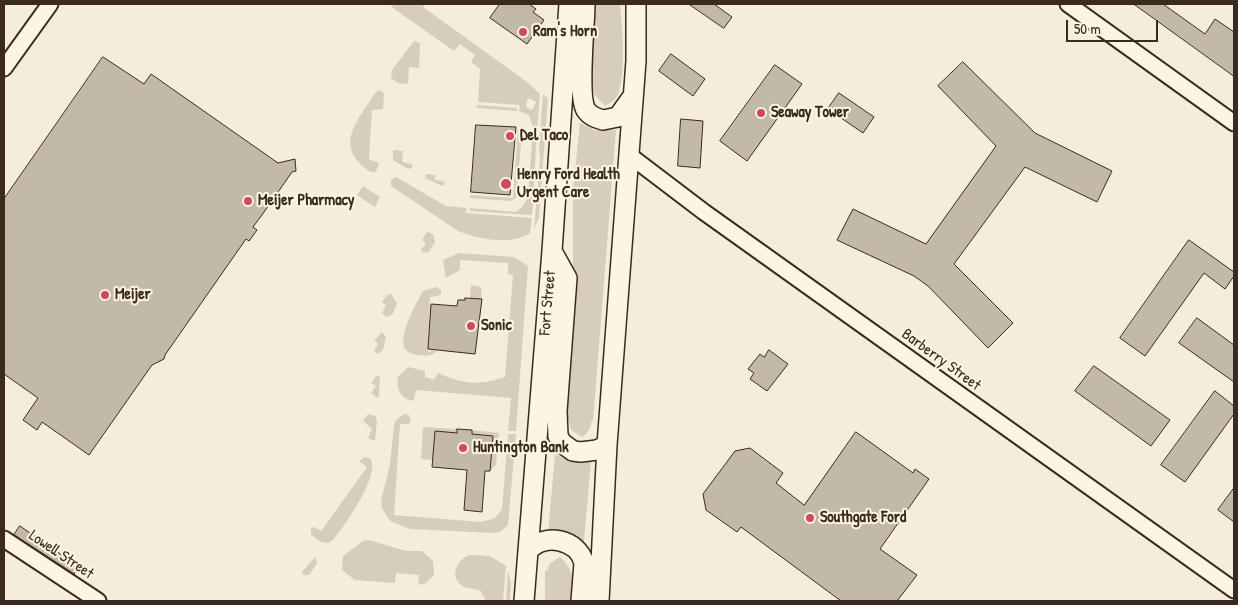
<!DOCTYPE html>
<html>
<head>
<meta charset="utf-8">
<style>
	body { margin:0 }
	#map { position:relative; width:1238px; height:605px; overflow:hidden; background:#f4eddd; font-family:"Patrick Hand",sans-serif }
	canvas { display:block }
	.frame { position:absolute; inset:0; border:5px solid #3b2a1e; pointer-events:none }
	.scale { position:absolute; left:1066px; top:20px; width:92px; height:22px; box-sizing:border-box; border:2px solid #3b2a1e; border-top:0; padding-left:6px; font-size:15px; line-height:18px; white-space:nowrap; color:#3b2a1e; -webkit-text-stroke:4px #fcf5e5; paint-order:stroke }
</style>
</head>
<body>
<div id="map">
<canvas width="1238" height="605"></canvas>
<div class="frame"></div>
<div class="scale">50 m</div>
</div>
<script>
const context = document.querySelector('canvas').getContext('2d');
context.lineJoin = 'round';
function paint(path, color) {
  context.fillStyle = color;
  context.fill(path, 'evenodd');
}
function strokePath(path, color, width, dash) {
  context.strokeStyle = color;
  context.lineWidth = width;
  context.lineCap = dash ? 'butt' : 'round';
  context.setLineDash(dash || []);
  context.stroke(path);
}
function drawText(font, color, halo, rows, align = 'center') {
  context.font = font + ' "Patrick Hand",sans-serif';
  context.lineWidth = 4;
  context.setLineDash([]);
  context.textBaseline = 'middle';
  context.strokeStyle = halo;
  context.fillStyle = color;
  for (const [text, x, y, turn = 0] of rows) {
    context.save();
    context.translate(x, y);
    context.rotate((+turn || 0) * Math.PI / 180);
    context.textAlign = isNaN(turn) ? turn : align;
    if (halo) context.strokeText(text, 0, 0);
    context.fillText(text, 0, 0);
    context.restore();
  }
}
const green = new Path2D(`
	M391,4h34l-2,3 104,75 13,12c-4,40 -5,81 -8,121l-62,-4v-3l46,4 6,-5 6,-10 5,-69 -4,-13 -10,-4 1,-6 -42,-3 2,-33 -9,-7 4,-7 -15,-11 -6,7 -61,-43zM529,98l7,4 -4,8 -6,-3 1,-7z
	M591,4h29c2,24 6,64 -1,88 -2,7 -8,11 -14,14l-11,-12 -3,-15h-3z
	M414,41l6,2 -1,25 -10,-1 -1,17 -10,-1 -7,-5 1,-8z
	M381,90l3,4 -1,15 -11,1 -3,49 10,4 -3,9h-5c-39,-25 -14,-51 5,-80z
	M543,94l5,5 -9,118 -5,12 6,-70 -1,-10z
	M477,105l40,3v3l-40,-3z
	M580,123l14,7h22l-23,291 -2,1c0,7 -3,10 -9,15l-11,-7 -5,-22 7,-132v-87z
	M518,128l4,6 -6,64 -6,3 -40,-3 1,-3 42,3z
	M393,150l10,1 -1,11 10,2v4l-4,1 -15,-9z
	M426,174l9,1v5l9,1 1,3 -3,2 -17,-8z
	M396,177l50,29 21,2 -1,5 66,5 -2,15c-18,13 -52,6 -72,-2l-67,-45v-6z
	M363,186l17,11 -5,10 -18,-12z
	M427,232l6,2 2,8 -6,10 -6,1 -2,-3 5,-7 -4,-3z
	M459,253l55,4 14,9 -12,165h-8l3,-33 -95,-8 -2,9 -2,2c-12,-3 -16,-13 -14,-24l10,-10 17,4v6l9,3 4,-7c26,11 39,13 67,4l8,-102 -5,-1v-11l-48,-3v10l-14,8 -3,-18z
	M471,285l10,2 1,12 -12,-1z
	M437,287l4,3v5l-11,2 -2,55 7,-2 1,2c-7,5 -11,4 -19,3 -4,-1 -8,-2 -11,-5 -10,-11 11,-48 17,-59z
	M391,294l6,9 -4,11 -7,3 -4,-4 4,-8 -4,-3 5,-7z
	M382,332l4,5 -3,13 -6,4 -3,-4 4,-6 -4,-3z
	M377,375l3,2 -1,19 -2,2 -6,-5 5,-7 -5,-3z
	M368,414l7,2 2,5 -2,20 -7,-3 4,-9 -9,-8z
	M404,414l5,1 2,5 -2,4h-9l-6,91 87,7 14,-4 7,-9 6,-75h8l-8,91 -8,7 -7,1 -83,-4 -20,-8 -8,-13 -1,-7 9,-37 4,-38 1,-5z
	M423,427l34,2 -1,4 -21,-2 -2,29 -12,-1z
	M472,430l27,3 -3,32 -6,6 3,-35 -21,-2z
	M555,454l15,7h21l-7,80 -16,-9 -20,1z
	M365,457l5,1c12,16 -27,70 -38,83 -8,5 -15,-1 -21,-7v-6l3,-1 7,4 3,-4 43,-60 -8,-6z
	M369,540l37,11h16l11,10 1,14 -8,8 -8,2 1,-10 -23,-2 -1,10 -40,-3 -13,-10 1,-14 20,-15z
	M469,555l21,1 16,10 -3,35h-17l-5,-10c-7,-3 -15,-2 -20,-6 -12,-10 -3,-26 8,-30z
	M315,557l2,6 -8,12h-6l-1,-3z
	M560,557c7,6 13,16 13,26h3l-2,18h-29v-30l3,-1 1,-6z
	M508,570l3,13 -1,18h-4z`);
const building = new Path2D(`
	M500,4h29l7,5 -3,3 11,8 -17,24 -37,-26z
	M689,4h25l18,13 -8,11z
	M1134,4h29l42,30 10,-15 19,13v44z
	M671,54l34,25 -12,17 -34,-25z
	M103,57l41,27 7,-10 127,89 17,-4 1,12 -4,1 -30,43 -9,12 4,3 -8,11 -3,-2 -81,116 -1,4 -12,6 -63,90 -47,-33 -5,8 -14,-10 15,-22 -34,-24v-175z
	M963,62l72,71 77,38 -15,31 -72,-35 -71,97 59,59 -25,25 -60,-62 -14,-10 -77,-36 16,-31 73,35 70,-98 -58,-60z
	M775,65l27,19 -55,77 -27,-20z
	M839,93l35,24 -11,16 -35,-24z
	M681,119l22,2 -3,47 -22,-2z
	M476,125l40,2 -6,68 -39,-3z
	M1189,240l45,32v4l-9,13 -21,-16 -59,83 -25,-18z
	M465,298l17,1 -7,55 -47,-5 3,-45 26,2 1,-6h7z
	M1197,318l37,27v37l-55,-39z
	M769,350l19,14 -21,27 -17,-12 4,-6 -6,-4 12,-15 4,3z
	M1094,366l76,54 -19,26 -76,-55z
	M1215,391l19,15v8l-49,68 -24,-17z
	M457,429l15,1v4l21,2 -3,35h-5l-3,41 -18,-2 3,-40 -35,-3 3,-36 22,2z
	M856,432l57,41 2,-4 14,10 -49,70 37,26 -20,26h-56l-100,-74 -4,5 -31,-22 -3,-16 32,-43 15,-3 33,25 -7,10 28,22z
	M1234,488v34l-16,-12z
	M20,526l59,41 -5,7 -60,-39z`);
const minor = new Path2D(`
	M1068,4l166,119
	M4,68l46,-64
	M629,155l75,57 530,378
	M4,539l94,62`);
const major = new Path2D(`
	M585,4c0,22 -8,91 1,106 4,6 10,8 17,10l15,-3 15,-21
	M552,251l15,27 -10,133 1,25 4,7 11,8 8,1 16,-2 10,-5
	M528,551c16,-19 50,-12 56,12l-3,38
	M524,601l28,-350 17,-247
	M599,601l8,-156 29,-384v-57`);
const markers = [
	[523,32,5,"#d1495b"],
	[761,113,5,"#d1495b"],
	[510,136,5,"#d1495b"],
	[506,184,6,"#d1495b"],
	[248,201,5,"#d1495b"],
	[105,295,5,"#d1495b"],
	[471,326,5,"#d1495b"],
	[463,448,5,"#d1495b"],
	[810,518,5,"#d1495b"]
];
const poiNames = [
	["Ram's Horn",533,32],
	["Seaway Tower",771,113],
	["Del Taco",520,136],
	["Henry Ford Health",517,175],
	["Urgent Care",517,193],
	["Meijer Pharmacy",258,201],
	["Meijer",115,295],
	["Sonic",481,326],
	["Huntington Bank",473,448],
	["Southgate Ford",820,518]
];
const streetNames = [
	["Fort Street",548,303,-85],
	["Barberry Street",941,360,36],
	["Lowell Street",61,555,34]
];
paint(green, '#d6cdbd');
paint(building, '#c3b9aa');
strokePath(building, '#3b2a1e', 1);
strokePath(minor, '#3b2a1e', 19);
strokePath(major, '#3b2a1e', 22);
strokePath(minor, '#fcf5e5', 15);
strokePath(major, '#fcf5e5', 19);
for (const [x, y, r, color] of markers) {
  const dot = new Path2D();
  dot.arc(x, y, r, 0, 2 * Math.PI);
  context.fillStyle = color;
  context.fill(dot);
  strokePath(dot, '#fcf5e5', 2);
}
drawText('bold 16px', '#3b2a1e', '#fcf5e5', poiNames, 'left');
drawText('16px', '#3b2a1e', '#fcf5e5', streetNames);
</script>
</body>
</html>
